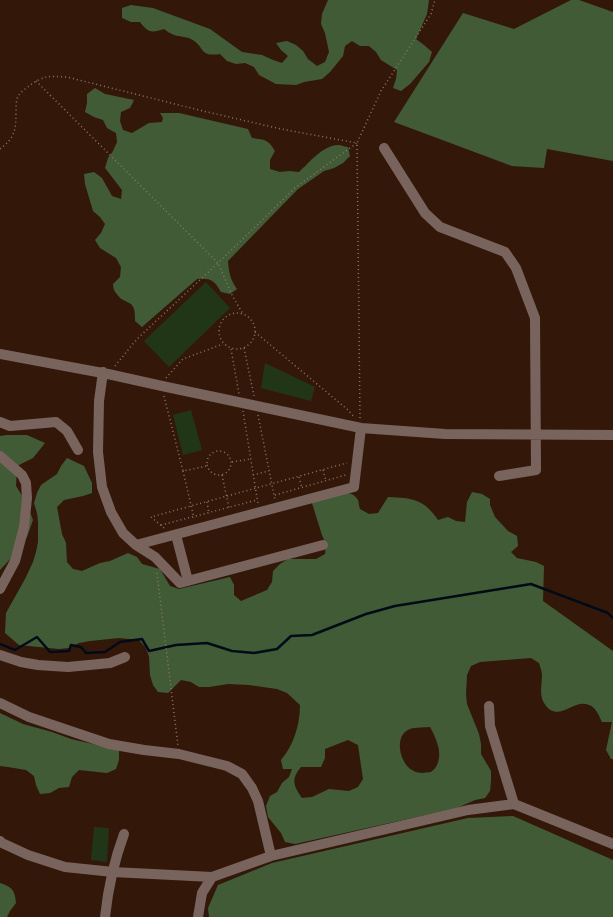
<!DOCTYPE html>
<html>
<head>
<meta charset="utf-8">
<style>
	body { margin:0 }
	canvas { display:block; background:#33180a }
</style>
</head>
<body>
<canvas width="613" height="917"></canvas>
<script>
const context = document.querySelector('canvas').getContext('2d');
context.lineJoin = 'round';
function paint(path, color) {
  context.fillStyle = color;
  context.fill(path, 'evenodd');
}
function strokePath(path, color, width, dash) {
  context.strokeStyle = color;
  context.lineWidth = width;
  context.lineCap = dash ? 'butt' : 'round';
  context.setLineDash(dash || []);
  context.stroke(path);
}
const green = new Path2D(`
	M206,282l24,26 -61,59 -25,-26z
	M265,363l50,24 -4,14 -50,-13z
	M191,410l11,40 -19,5 -10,-40z
	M94,827l15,1 -2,34 -16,-2z`);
const forest = new Path2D(`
	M328,0h101l-2,14 -11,25 8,6 8,7 -3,10 -19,22 -9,7 -8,-3 3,-9 1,-9 -16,-10 -5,-8 -7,-6h-9l-8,-5 -7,5 -2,10 -13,16 -8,7 -18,3 -8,3 -20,-1 -17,-9 -5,-8 -9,-4 -9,1 -9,-3 -7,-7c-22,3 -14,-7 -29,-15 -6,-3 -13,-2 -19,-5 -3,-1 -5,-3 -8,-5 -12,4 -16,4 -24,-7h-9l-9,-4v-10l9,-3 22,3 57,21 32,23 20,3 11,5 9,3 6,-7 -7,-6 -5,-7 11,-2 9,4 7,6 5,8 9,7 8,-4 4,-10 -4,-19 -4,-9 1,-10z
	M571,0h8l34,12v149l-66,-12 -3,19 -32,-2 -118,-44 69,-109 51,16z
	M95,88l10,6 29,6 -4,8 -9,4 -1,9 3,9 9,3 17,-10 13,-1 1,-4 -3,-5h19l69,16 4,9c13,2 16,1 23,13l-5,9v9l10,3 9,-1 10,1c11,-10 23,-26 39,-27 3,0 7,2 10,2l2,9 -7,7 -9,5 -10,3 -26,18 -70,72c1,12 2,18 9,28l-7,5 -9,-2c-7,-12 -10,-14 -24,-13l-55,48 -7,-6c1,-25 -10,-14 -19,-28 -2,-2 -3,-6 -3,-9l7,-7 1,-10 -5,-9 -16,-10 -5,-8 6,-7 4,-9 -5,-7 -7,-6 -8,-27 -1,-10 10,-2 8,6 10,18 9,3 1,-9 -17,-22 3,-10 5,-7 4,-9 -1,-9 -9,-5 -4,-8 -9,-3 -9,-5 2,-9v-9z
	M7,435h20l18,8 -12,15 -16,8 -1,20 10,16 7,18 -6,17 -12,17 -15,16v-134z
	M67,458l17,8 8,17v10l-9,3 -19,4 -7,7 5,27 4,9 1,19 6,7 9,2 18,-8 10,-2 18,-8 9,4 5,7 18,5 10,17 9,3 51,-12 4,8v10l7,6 26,-11 5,-8 1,-11 7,-7 8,-5h28l9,-5 1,-10 -4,-9 -11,-35c13,-3 38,-15 47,0 1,3 1,7 2,9l9,5 9,-1 10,-16c24,1 36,2 50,23l10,-3 8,4 9,1 2,-20 5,-10 10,2 8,5v6l5,12 13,14 9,5 1,10 -7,6 6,6 19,4 8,4 -1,35 70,50v108h-2l-5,-9 6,-28h-10c-3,-6 -6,-15 -13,-17 -16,-7 -31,20 -45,-2 -5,-8 -2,-19 -2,-28 0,-4 -2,-8 -3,-12l-8,-5 -51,4 -9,4 -4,9 -1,19 1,10 12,30 2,10v10l10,17v10l-1,10 -5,7 -10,2 -18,8 -162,36 -10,-2 -4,-9 -13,-16 -2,-11 4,-10 7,-4 5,-9 7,-6 3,-8h-9l-2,-9c13,-15 19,-36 19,-55l-13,-12 -10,-4 -28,-4 -21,-1 -19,3h-10l-8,-5 -10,-2 -13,13 -10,-1 -5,-7 -3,-10 -1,-19 -4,-9 -6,-7 -20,-2 -29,3 -11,2 -10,5 -10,1 -40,-4 -14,-12 1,-20 19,-34 8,-17 3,-10 2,-10v-20l-1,-9 -3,-10 3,-10 4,-8 16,-11 4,-8zM430,727c6,11 13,26 7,38 -1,3 -4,5 -6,7 -7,1 -13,2 -19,-2 -11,-6 -17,-29 -7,-38 7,-6 17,-4 25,-5zM348,740l10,5 5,34 -5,8 -9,4 -20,-2 -17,8 -10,1c-9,-13 -11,-19 -1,-31h20l4,-9v-9z
	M0,713l23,11 29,8 19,7 48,11v10l-3,9 -9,4 -28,-3 -7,7 -3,10 -10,1 -9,5 -10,1 -4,-9 -2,-9 -8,-6 -18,-3 -8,-1z
	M513,816l100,44v57h-404l-1,-9 10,-23 54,-22 196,-45z
	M0,883c12,4 15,7 16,20l-6,8 -3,6h-7z`);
const stream = new Path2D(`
	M0,644l15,6 22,-13 13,15 19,-1 2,-6 10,2 5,6 19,-1 15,-10 22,-3 7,12 27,-6 31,-2 25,8 22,2 23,-4 14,-13 21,-1 54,-21 29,-8 136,-22 77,29 5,5`);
const path = new Path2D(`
	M36,81l182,182 78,-76 61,-44
	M0,149c15,-11 16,-20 16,-37 0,-5 0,-11 2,-16 3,-4 7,-7 11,-10 15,-11 20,-10 38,-9l136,34 78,18 76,14
	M219 331a18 18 0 1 1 36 0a18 18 0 1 1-36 0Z
	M255,332l93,78 6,7
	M244,348l10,48
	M231,349l8,45
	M115,366l22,-27 81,-76 15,34 10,17
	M166,378l17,-19 40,-15
	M164,396l19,75 24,-5
	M243,411l15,93
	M258,415l17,85
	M360,418l-3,-275 24,-52 50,-77 4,-14
	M207 463a12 12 0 1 1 24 0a12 12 0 1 1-24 0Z
	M232,462l19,-3
	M323,470l3,11
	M183,471l11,47
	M222,475l7,33
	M253,475l16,-4
	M299,477l3,11
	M275,495l71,-20
	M207,502l2,12
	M161,525l96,-25
	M164,528l-13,-11 196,-54
	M157,573l21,173`);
const minor = new Path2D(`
	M384,148l41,65 15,14 65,25 11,16 19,50 1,152 -37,6
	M0,354l108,20 54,12 199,42 84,6 168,1
	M103,372l-4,29 -1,51 4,35 9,25 12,21 13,12 218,-58 7,-59
	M0,422l10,4 46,-4 11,9 11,19
	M0,456l22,19 4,8 1,15 -3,29 -9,34 -15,28
	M176,535l12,46
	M136,545l19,12 25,26 143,-38
	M0,655l21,7 17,3 30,2 42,-4 15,-6
	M0,703l29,14 80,27 35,6 35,4 48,12 15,8 10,14 6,13 13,55
	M489,706l1,20 24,78
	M0,841l2,2 26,12 37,12 48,5 99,5
	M105,917c3,-28 9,-56 19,-83
	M198,917l4,-24 10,-16 59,-21 197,-46 46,-6 99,40`);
paint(green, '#203617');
paint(forest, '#415b37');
strokePath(stream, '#000b17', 2.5);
strokePath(path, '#8c756a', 1.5, [1, 3]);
strokePath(minor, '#79645d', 10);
</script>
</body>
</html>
